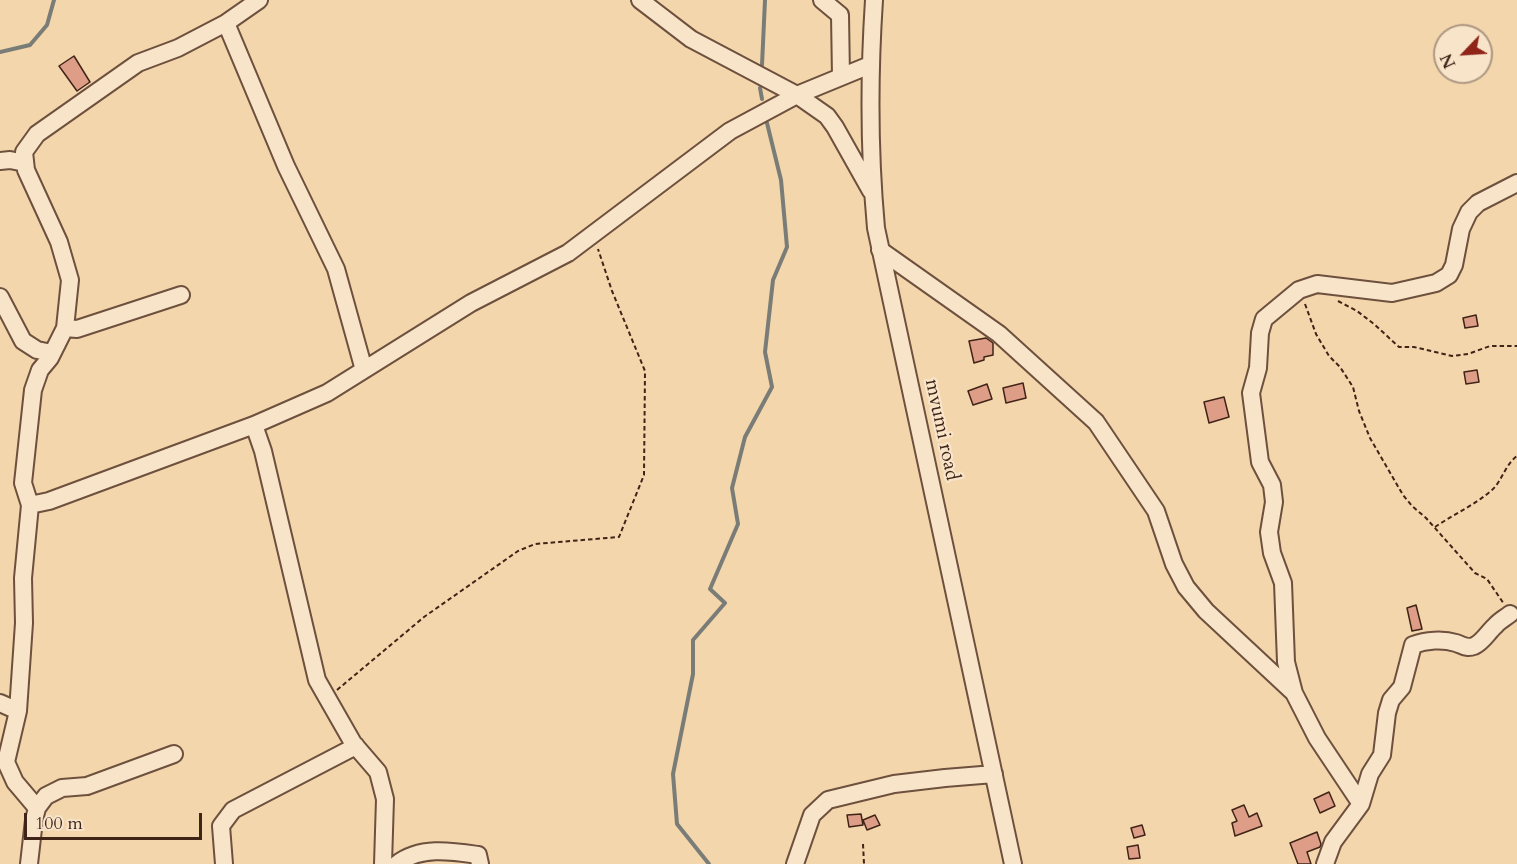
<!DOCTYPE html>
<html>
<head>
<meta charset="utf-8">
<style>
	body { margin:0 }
	#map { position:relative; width:1517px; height:864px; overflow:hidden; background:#f3d6ac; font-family:Cardo,serif }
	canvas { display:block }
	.north { position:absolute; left:1433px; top:24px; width:60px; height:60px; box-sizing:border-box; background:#f7e4c9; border:2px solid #ae9782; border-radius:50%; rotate:245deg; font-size:16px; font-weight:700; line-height:24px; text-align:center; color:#402418 }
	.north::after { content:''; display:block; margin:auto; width:21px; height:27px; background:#8f2418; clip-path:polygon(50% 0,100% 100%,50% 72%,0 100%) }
	.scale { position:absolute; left:24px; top:813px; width:178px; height:27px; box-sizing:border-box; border:3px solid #402418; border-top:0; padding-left:8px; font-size:18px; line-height:21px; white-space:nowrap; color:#402418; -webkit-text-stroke:4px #f7e4c9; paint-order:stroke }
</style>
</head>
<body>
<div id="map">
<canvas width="1517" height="864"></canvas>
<div class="north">N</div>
<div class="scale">100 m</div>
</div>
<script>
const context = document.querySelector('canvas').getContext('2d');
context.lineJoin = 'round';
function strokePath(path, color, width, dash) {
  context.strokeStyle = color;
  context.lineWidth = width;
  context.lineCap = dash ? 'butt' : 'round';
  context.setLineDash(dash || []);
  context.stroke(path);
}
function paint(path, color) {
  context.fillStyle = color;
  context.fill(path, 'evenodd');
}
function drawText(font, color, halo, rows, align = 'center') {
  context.font = font + ' Cardo,serif';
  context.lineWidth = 4.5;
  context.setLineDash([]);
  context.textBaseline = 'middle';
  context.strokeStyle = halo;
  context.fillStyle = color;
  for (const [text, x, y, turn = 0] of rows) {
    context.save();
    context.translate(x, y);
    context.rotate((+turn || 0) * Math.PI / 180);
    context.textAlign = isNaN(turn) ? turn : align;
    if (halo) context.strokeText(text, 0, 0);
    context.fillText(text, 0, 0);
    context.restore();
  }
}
const stream = new Path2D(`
	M0,52l30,-7 17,-20 7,-25
	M762,65l3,-65
	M760,88l2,11
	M709,864l-32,-40 -4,-50 20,-100v-34l32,-37 -15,-14 28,-65 -6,-36 13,-51 27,-50 -7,-35 8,-72 14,-33 -6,-67 -15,-61`);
const building = new Path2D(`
	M74,56l16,26 -13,9 -18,-25z
	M1476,315l2,11 -13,2 -2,-10z
	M986,338l7,5v12l-9,2v3l-10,3 -5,-22z
	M1477,370l2,12 -13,2 -2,-12z
	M1023,383l3,15 -20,5 -3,-15z
	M987,384l5,15 -19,6 -5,-14z
	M1224,397l5,20 -20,6 -5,-21z
	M1416,605l6,24 -10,2 -5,-23z
	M1329,792l6,14 -15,7 -6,-14z
	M1244,805l5,12 8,-4 5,13 -27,10 -3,-13 5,-2 -5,-11z
	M861,814l2,11 -14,2 -2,-12z
	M875,815l5,10 -13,5 -4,-10z
	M1142,825l3,10 -11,3 -3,-10z
	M1317,832l4,12 -1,3 -13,5 4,12h-13l-8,-21z
	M1138,845l2,13 -11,1 -2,-12z`);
const path = new Path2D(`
	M1338,301l19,10 17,13 25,23h15l38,9 16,-2 22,-8h27
	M1305,304l11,30 13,22 11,11 13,20 6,24 11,27 33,57 9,11 14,12 49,55 12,6 17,25
	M1435,527c19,-13 40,-22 57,-37 10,-9 13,-25 25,-34
	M337,690l87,-73 94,-66 17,-7 84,-7 25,-62 1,-104 -33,-80 -14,-42
	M863,844l1,20`);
const minor = new Path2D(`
	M640,0l51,39 106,56 30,21 8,11 36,64
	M822,0l18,15 1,62
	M874,0c-5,76 -5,152 2,228l137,636
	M226,23l60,143 50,103 28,101
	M0,161l10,-1 15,3
	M880,250l119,84 97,88 60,89 18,53 12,23 20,24 88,82 23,45 44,66
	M0,297l23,44 14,9 15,3
	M65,328l12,1 104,-34
	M254,425l9,26 54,229 36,63 25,29 7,27 -2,65
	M30,505l19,-4 205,-76 73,-32 144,-90 97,-50 162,-122 67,-36 73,-30
	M1294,693l-8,-31 -3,-79 -11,-30 -3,-21 5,-30 -2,-17 -12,-23 -9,-69 7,-25 2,-35 4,-14 35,-29 18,-6 75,9 44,-10 13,-8 5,-10 7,-36 8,-17 9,-9 39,-20
	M0,703l18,8
	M37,808l-22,-26 -9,-20 12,-51 6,-88 -1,-45 7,-73 -7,-22 10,-93 7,-20 10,-12 15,-30 5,-48 -11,-38 -33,-72 -2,-18 13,-18 101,-71 40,-15 48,-25 33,-23
	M29,864l5,-44 3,-12 9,-12 16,-8 25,-2 87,-32
	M224,864l-3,-38 12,-16 123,-64
	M397,864c23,-18 54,-13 81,-9l2,9
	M795,864l17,-49 16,-15 66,-16 51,-6 49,-4
	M1325,864l8,-22 28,-38 9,-30 12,-19 5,-42 4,-13 11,-13 11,-42c13,-5 30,-6 43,-2 7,2 10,6 18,3 9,-4 14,-14 21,-20 4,-5 10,-8 15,-12`);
const streetNames = [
	["mvumi road",941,430,78]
];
strokePath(stream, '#7a7c77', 4);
paint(building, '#de9d86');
strokePath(building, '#402418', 1.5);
strokePath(minor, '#6d503d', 20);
strokePath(path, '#402418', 2, [4.5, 3]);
strokePath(minor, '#f7e4c9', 16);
drawText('20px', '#402418', '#f7e4c9', streetNames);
</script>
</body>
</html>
